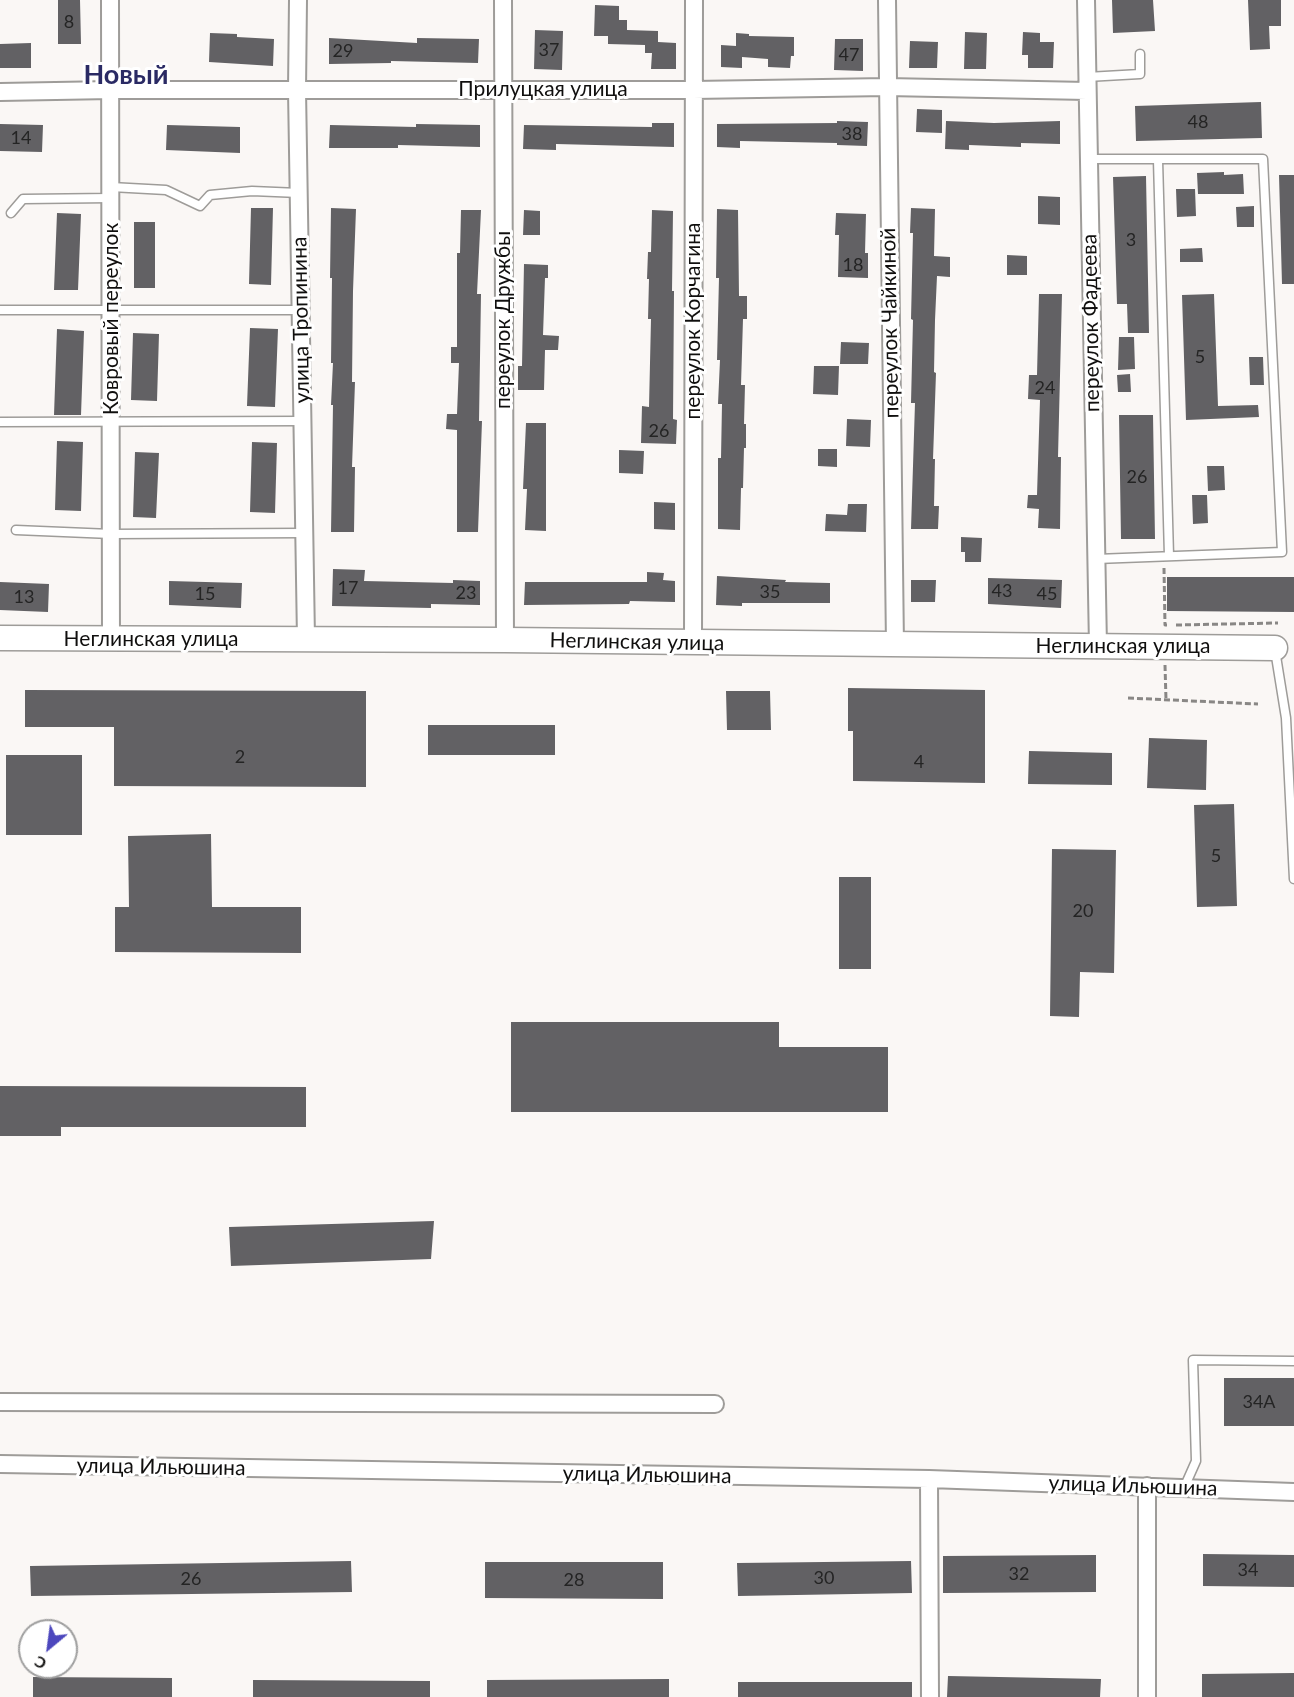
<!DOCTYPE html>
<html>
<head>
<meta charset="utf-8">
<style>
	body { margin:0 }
	#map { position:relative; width:1294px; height:1697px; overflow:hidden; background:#faf7f5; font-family:Lato,sans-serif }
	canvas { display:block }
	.north { position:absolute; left:18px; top:1619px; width:60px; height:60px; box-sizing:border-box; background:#fff; border:2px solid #9f9f9f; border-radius:50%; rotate:209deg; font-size:16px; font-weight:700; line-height:24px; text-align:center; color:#100f0e }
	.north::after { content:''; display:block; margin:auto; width:21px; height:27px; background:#4c47bd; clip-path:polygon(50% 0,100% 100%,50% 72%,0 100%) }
</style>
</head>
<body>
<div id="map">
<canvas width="1294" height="1697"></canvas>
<div class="north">С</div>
</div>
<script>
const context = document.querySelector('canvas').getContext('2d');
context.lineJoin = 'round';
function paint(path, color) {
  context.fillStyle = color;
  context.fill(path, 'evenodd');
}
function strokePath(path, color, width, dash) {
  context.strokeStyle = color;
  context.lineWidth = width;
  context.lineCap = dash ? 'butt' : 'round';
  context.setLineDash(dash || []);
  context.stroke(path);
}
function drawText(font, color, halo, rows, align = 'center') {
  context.font = font + ' Lato,sans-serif';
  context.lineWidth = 6;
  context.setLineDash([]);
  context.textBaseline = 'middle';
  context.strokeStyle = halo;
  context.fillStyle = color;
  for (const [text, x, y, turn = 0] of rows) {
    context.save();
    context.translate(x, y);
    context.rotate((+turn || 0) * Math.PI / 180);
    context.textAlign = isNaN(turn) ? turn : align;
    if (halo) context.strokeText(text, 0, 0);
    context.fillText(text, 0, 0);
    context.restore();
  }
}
const building = new Path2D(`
	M58,0h22l1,44h-23z
	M1112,0h41l2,31 -42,2z
	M1248,0h33v26h-12l1,23 -20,1z
	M595,5l24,1v14h8v10l31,1v11l18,1v26h-25l1,-16h-7v-8l-37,-1v-8h-14z
	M535,30l28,1 -1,39 -28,-1z
	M965,32l22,1 -1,36h-22z
	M1023,32l17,1v9h14l-1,26h-25v-13h-6z
	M210,33l27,1v3l37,2 -1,27 -64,-4z
	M736,33l13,1v2l45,1v19h-3l-1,12 -22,-1v-8l-26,-2v11l-21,-1v-22l15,1z
	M329,38l88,5v-5l62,1 -1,24 -87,-2v2l-62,1z
	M835,39h28v32l-29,-1z
	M910,41l28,1 -1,26h-28z
	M31,43v25h-31v-24z
	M1261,102l1,36 -126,3 -1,-35z
	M917,109l25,1v23l-26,-1z
	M837,121l31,1 -1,24 -30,-1v-2l-97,-2v7l-23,-1v-23l120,-1z
	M946,121l48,2 66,-2v23l-39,-1v4l-52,-2v5l-24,-1z
	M652,123h22v24l-118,-3v6l-33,-1 1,-24 128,2z
	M0,124l43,1 -1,27 -42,-1z
	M416,124l64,1v22l-82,-2v3h-69l1,-23 86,2z
	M167,125l73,2v26l-74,-3z
	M1224,172v3l19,-1 1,20h-46l-1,-21z
	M1279,175h15v109h-12z
	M1146,176l3,157h-21l-1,-29h-10l-4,-127z
	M1176,189h19l1,27 -19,1z
	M1038,196l22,1v28l-22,-1z
	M1254,206v21h-17l-1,-20z
	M251,208h22l-2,77 -22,-1z
	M331,208l25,1 -3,82 -1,91h3l-3,85h3l-1,65h-23l2,-127h-2l2,-42h-2l1,-85h-2z
	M911,208l24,1 -1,47 16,1v20l-13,-1 -2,44 -1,52 2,1 -3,86h2l-1,47h5l-1,23h-27l4,-126h-4l2,-83 -2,-1 2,-86h-3z
	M717,209l21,1 1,86h8v23h-4l-2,66h4l-1,39h2v24h-2l-1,40h-2l-1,42 -22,-1v-71h3l1,-54h-4l2,-44h-3l2,-82h-3z
	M461,210h20l-4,84h4l-2,127h3l-4,111h-21v-102l-11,-1 1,-15h10l2,-51h-8v-16h6v-94h3z
	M524,210l16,1v24h-17z
	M652,210l21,1 -1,80h2l-1,128 4,1 -1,24 -35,-1 1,-37 7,1 2,-88h-3l1,-40h-2l1,-27h3z
	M57,213l24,1 -3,76h-24z
	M836,213l30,1 -1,39h3v25l-30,-1 1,-42h-4z
	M134,222h21v66h-21z
	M1202,248l1,14h-23v-13z
	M1007,255l20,1v19h-20z
	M524,264l24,1v13h-3l-2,57 16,1 -1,14h-13l-1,40h-26v-24h4z
	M1039,294h23l-4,163h3l-1,72 -22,-1 1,-19 -12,-1 1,-13h9l3,-95 -12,-1 1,-24h8z
	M1214,294l4,112 40,-1 1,12 -73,3 -4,-125z
	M250,328l28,1 -3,78 -28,-1z
	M57,329l27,2 -3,84h-27z
	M133,333l26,1 -2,67 -26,-1z
	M1119,337h15l1,32 -17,1z
	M841,342l28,1 -1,21h-28z
	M1249,357h14l1,28h-14z
	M814,366h25l-1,29 -25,-1z
	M1130,374l1,18h-13l-1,-17z
	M1119,415h34l2,124h-34z
	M847,419l24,1 -1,27 -24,-1z
	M526,423h20v108l-21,-1 2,-41h-4z
	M57,441l26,1 -2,69 -26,-1z
	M252,442l25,1 -2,70 -25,-1z
	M818,449h19v18l-19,-1z
	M619,450l25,1 -1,23 -24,-1z
	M135,452l24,1 -3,65 -23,-1z
	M1207,466h17l1,24 -17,1z
	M1192,495h15l1,28 -15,1z
	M654,502l21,1v27l-21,-1z
	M848,504h19l-1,28 -41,-1 1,-17 21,1z
	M961,537l21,1 -1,24h-16v-10h-4z
	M333,569l32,1 -1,11 89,2v-3l27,1v24l-49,-1v4l-99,-2z
	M647,572l17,1 -1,7 12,1v21l-45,-1 -1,3 -105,1 1,-23h122z
	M717,576l69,4 -1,2 45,1v20h-88v3l-26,-1z
	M1167,577h127v35l-127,-1z
	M988,578l74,2 -1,28 -73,-4z
	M911,580h25l-1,22h-24z
	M169,581l73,2 -1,25 -72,-3z
	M0,582l49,2 -1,28 -48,-2z
	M848,688l137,2v93l-132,-2v-50h-5z
	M25,690l341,1v96l-252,-1v-59h-89z
	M726,691h44l1,39h-44z
	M428,725h127v30h-127z
	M1149,738l58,2 -1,50 -59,-2z
	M1029,751l83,2v32l-84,-1z
	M6,755h76v80h-76z
	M1234,804l3,102 -40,1 -3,-102z
	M211,834l1,73h89v46l-186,-1v-45h14l-1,-71z
	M1052,849l64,1 -2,123 -34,-1 -1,45 -29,-1z
	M839,877h32v92h-32z
	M511,1022h268v25h109v65h-377z
	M0,1086l306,1v40h-245v9h-61z
	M434,1221l-3,38 -200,7 -2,-39z
	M1224,1378h70v48h-70z
	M1203,1554l91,1v32l-91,-1z
	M1096,1555v37l-153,1v-37z
	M351,1561l1,31 -321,4 -1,-30z
	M911,1561l1,32 -174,3 -1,-33z
	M485,1562h178v37l-178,-1z
	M1294,1673v24h-92v-23z
	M948,1676l153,3 -1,18h-153z
	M33,1677l139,1v19h-139z
	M669,1679v18h-182v-17z
	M253,1680l177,1v16h-177z
	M738,1682h174v15h-174z`);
const path = new Path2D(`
	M1164,568l1,57h2
	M1176,625l102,-2
	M1165,665l1,35
	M1128,698l130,6`);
const lane = new Path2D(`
	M1087,77l53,-3v-20
	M1088,159h175l19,393 -186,7
	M1158,160l11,396
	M111,187l55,3 34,16 10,-11 42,-4 47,2
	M11,213l12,-14 88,-1
	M0,310h301
	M0,422l303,-1
	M16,530l95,4 193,-1
	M1275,650l11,68 8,161
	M1184,1488l12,-27 -3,-101 101,1`);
const street = new Path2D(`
	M110,0l1,639
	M298,0l-1,90 9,549
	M503,0l2,640
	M887,0l8,645
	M1086,0l12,646
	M0,92l111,-2h582l194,-3 200,4
	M693,642l1,-642
	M0,1402l715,2
	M0,1464l929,15 365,13
	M929,1479l1,218
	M1147,1486v211`);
const secondary = new Path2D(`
	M0,638l505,2 770,8`);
const numberNames = [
	["8",69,22],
	["37",549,50],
	["29",343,51],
	["47",849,55],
	["48",1198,122],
	["38",852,134],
	["14",21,138],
	["3",1131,240],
	["18",853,265],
	["5",1200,357],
	["24",1045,388],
	["26",659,431],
	["26",1137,477],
	["17",348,588],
	["43",1002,591],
	["35",770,592],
	["23",466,593],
	["15",205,594],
	["45",1047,594],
	["13",24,597],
	["2",240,757],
	["4",919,762],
	["5",1216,856],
	["20",1083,911],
	["34А",1259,1402],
	["34",1248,1570],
	["32",1019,1574],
	["30",824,1578],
	["26",191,1579],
	["28",574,1580]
];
const streetNames = [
	["Прилуцкая улица",543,89],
	["Ковровый переулок",111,319,-90],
	["улица Тропинина",301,320,-91],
	["переулок Дружбы",503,320,-90],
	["переулок Корчагина",693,321,-90],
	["переулок Чайкиной",890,323,-91],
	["переулок Фадеева",1091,323,-91],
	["Неглинская улица",151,639],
	["Неглинская улица",637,642,1],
	["Неглинская улица",1123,646],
	["улица Ильюшина",161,1467,1],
	["улица Ильюшина",647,1475,1],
	["улица Ильюшина",1133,1486,2]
];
const districtNames = [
	["Новый",126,75]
];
paint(building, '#626164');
strokePath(lane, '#9e9c99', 11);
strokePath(street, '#9e9c99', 20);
strokePath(secondary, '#9e9c99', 27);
strokePath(path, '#898785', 3, [6, 3]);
strokePath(lane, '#fff', 8);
strokePath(street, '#fff', 16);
strokePath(secondary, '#fff', 24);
drawText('18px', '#242424', null, numberNames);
drawText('21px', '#100f0e', '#fff', streetNames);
drawText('bold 27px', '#2a2a64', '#fff', districtNames);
</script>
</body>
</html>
